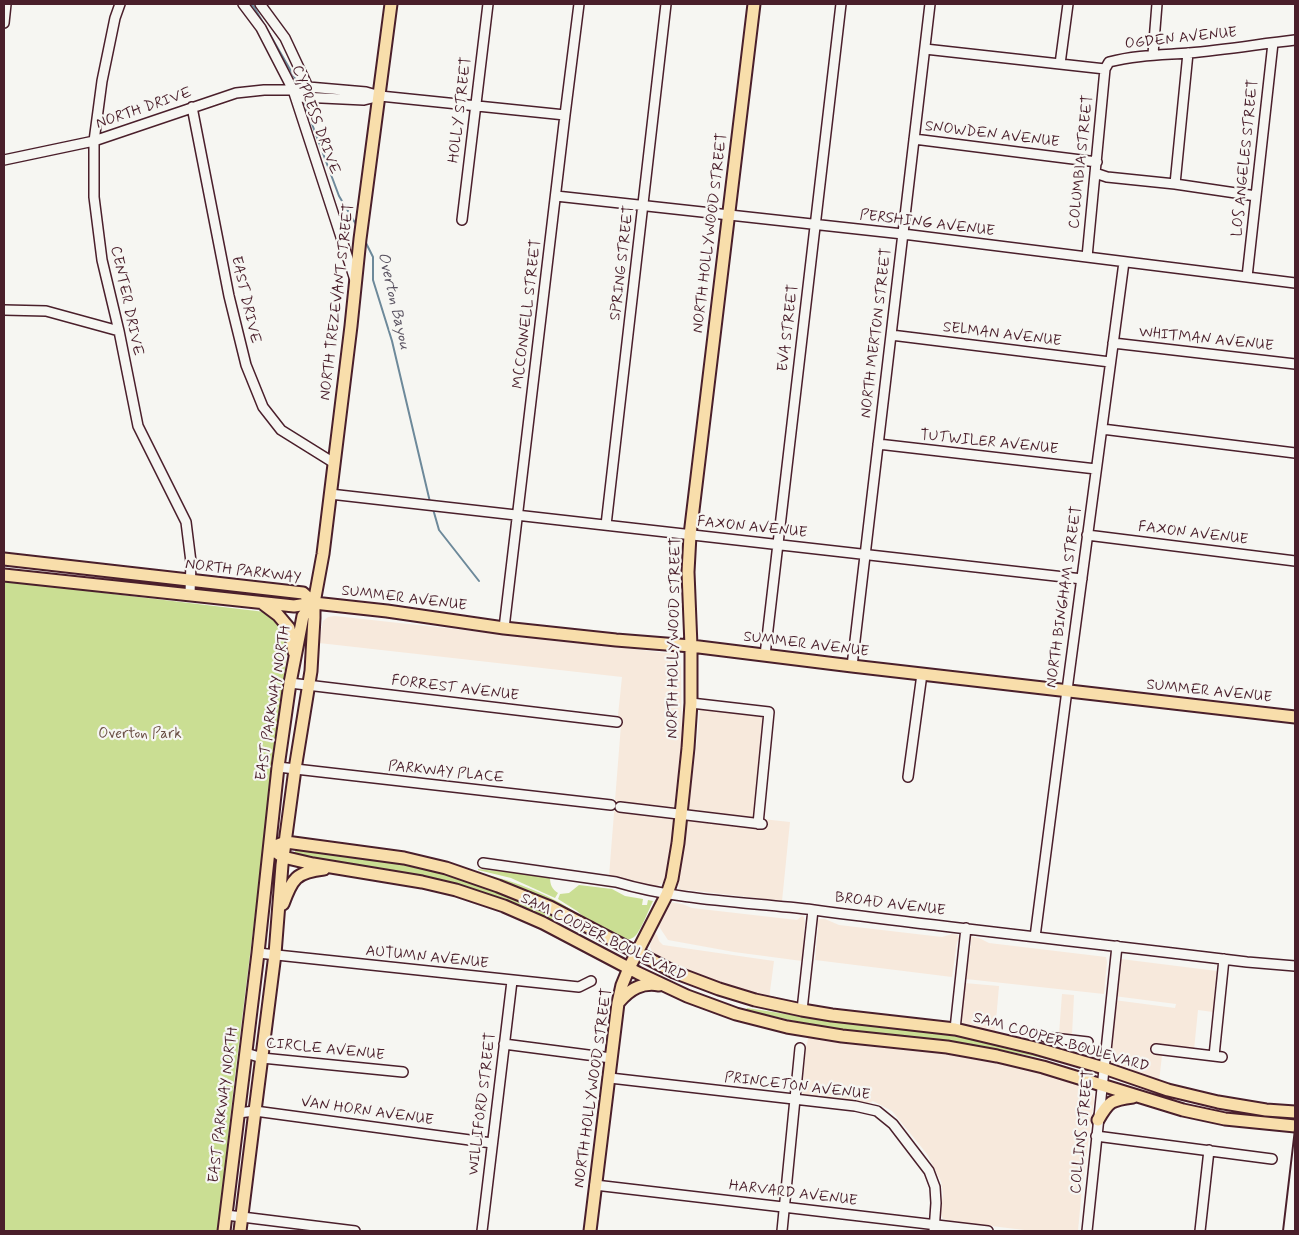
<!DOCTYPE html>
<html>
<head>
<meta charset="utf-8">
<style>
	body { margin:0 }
	#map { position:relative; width:1299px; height:1235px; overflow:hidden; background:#f6f6f2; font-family:Mynerve,sans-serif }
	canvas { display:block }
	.frame { position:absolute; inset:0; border:5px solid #4a1f2b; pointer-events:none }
</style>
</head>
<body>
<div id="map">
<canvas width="1299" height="1235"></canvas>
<div class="frame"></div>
</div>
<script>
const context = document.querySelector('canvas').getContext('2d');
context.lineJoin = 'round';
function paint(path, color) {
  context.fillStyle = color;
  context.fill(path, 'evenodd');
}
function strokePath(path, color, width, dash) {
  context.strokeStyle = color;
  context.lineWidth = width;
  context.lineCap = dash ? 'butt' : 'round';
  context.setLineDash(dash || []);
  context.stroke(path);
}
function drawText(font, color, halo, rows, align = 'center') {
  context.font = font + ' Mynerve,sans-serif';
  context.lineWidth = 4.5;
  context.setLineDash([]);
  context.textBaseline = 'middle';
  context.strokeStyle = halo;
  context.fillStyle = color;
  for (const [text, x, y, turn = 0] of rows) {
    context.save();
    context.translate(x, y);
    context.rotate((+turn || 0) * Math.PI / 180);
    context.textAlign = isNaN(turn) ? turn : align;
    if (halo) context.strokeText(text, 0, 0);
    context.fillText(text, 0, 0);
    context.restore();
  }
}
const built = new Path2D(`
	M335,616l257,28 83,10 5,7 1,7 1,85 -5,52 -12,76 -4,3 -5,3h-8l-39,-11 12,-151h-4l5,-48 -303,-34 4,-22 5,-4z
	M701,708l57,7 5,3 -8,93 -1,5 -3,2 -5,1 -57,-8 -1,-4 9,-65 3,-33z
	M762,819l28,3 -8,79 -94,-11 -5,1 -4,-2 -1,-5 8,-63 5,-1 70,8z
	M670,902l12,2 10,4 105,12 5,-4 2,1 1,5 -3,39 -68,-9 -66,-12 -10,-15 7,-17z
	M819,919h6l14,6 103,12 10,-3 6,1 1,4 -2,3 -5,35 -137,-17 3,-32 -1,-8z
	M654,933l3,2 2,6 4,4 111,16 -5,38 -27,-7 -86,-33 -6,-12 1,-6z
	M969,936l10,2 10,5 117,14 1,5 -3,32 -138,-15 5,-37 -3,-5z
	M1121,959l96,12 -4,41 -15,-2 -4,40 -31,-4 -4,36 -41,-14 -8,-7 -1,-8 5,-53 61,8 1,-4 -62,-8 5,-34z
	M964,983l35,3 -4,46 -22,-5 -10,-3 -3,-9z
	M1062,994l12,1 -2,40 -13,-1z
	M809,1035l171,22 44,9 63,20 6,8 1,6 -12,88 -4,43h-45l-84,-10 -6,-2 -2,-5v-8l2,-12 -2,-13 -4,-7 -10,-20 -35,-43 -19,-10 -7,3 -62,-9 -2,-2 4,-46z`);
const green = new Path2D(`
	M4,581l261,31 7,2 16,21 -5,55 -49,393 -16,148h-214z
	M295,851c19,-2 39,3 57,5 43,6 86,13 127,29 25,9 49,21 74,32l-2,3c-45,-19 -93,-37 -142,-47 -20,-4 -40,-7 -61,-9 -18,-3 -35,-3 -53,-9z
	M478,869l72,8c0,8 2,12 8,16l-3,5 -44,-20 -33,-8z
	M479,873c37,8 76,23 106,46l-64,-29z
	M579,885l33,4 13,7 18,3 -1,6h5l1,-5 5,1c-4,8 -13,32 -19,36 -4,3 -8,3 -12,1l-37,-20 -8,-7 -19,-12 2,-5 9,-1z
	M747,1008l78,12 102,11 41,6 80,19 -1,3 -66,-13 -160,-19 -75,-17z`);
const stream = new Path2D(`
	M251,4l3,3 41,71 3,8
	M303,100l36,96 18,30
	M364,239l9,18v23l19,61 38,161
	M433,509l6,21 40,51`);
const minor = new Path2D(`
	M120,4l-5,14 -13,63 -8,60v56l8,63 17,71 19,95 48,96 5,40 -1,32
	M243,4l18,24 32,62 62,190
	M260,4l25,34 23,49
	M4,23l2,-19
	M925,49l180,20 4,-7c27,-7 53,-7 80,-9 35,-3 71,-9 106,-13
	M1153,54l4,-50
	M1060,64l8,-60
	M293,90l8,7 63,3 16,-4
	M192,107l37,189 17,69 17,42 18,23 53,33
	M914,139l183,23
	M4,160l90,-19 142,-48 28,-3h29l15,-3 58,5 14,4 185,19
	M1095,173l12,4 68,7 81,12
	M1175,184l13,-131
	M556,196l347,38 392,49
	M462,220l26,-216
	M1087,257l18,-188
	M1247,277l26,-234
	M4,310l42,1 73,20
	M891,335l219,27
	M1113,343l182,21
	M1102,429l193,24
	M878,444l218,25
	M330,494l752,85
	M606,525l60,-521
	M1087,535l208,26
	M504,628l61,-513 14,-111
	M765,655l76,-651
	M852,666l78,-662
	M290,683l327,39
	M691,703l78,9 -11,112
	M278,767l333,38
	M908,777l14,-103
	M620,807l142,17
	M483,863l133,19c63,19 132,20 198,28 144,19 288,34 433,52l48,4
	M1035,937l32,-247 57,-428
	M258,953l321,34 12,-6
	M802,1010l11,-100
	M955,1029l11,-101
	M1045,1037l43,5
	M504,1044l107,14
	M1156,1049l66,8
	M246,1053l16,5 141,14
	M1214,1056l10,-97
	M610,1078l245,28 22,5 16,13 36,47 6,16 1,16 -2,28
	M238,1113l17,-2 237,32
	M1096,1136l176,23
	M595,1185l393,46
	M226,1215l129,16
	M482,1231l30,-250
	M782,1231l18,-183
	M1087,1231l30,-285
	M1200,1231l9,-81`);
const major = new Path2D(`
	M4,559l299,34 11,10
	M4,575l290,31 20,-3 73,8 117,17 112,12 75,6 161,20 443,51
	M262,603l16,12 11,13 5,24
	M278,845l8,-3 118,16 42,10 52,18 52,21 124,65 45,17 36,11 47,10 30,5 123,14 80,19 69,20 64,22 50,12 48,8 29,2
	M270,848l13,9 30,7 109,18 34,8 48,16 39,17 95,50 49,23 49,18 51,13 55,9 105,11 50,9 46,11 140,43 42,9 70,7
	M283,904c9,-25 13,-32 41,-35
	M619,1002c11,-13 23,-20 40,-17
	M1098,1120c11,-19 13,-20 35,-23
	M224,1231l34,-278 20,-186 12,-84 13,-67 11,-13
	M240,1231l15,-120 20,-157 7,-89 13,-96 16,-98 3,-53v-15l9,-49 28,-228 9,-87 31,-235
	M590,1231l28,-228 4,-18 7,-17 38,-74 5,-15 6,-36 10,-95 3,-45v-57l-3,-74 2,-37 64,-531`);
const rail = new Path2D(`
	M1283,1231l12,-102`);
const streetNames = [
	["OGDEN AVENUE",1181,39,-6],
	["NORTH DRIVE",144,109,-19],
	["HOLLY STREET",461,110,-83],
	["CYPRESS DRIVE",315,120,70],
	["SNOWDEN AVENUE",992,135,7],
	["LOS ANGELES STREET",1246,158,-84],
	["COLUMBIA STREET",1082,162,-84],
	["PERSHING AVENUE",927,224,7],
	["NORTH HOLLYWOOD STREET",711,233,-83],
	["SPRING STREET",623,263,-83],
	["EAST DRIVE",245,300,77],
	["CENTER DRIVE",126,301,78],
	["NORTH TREZEVANT STREET",338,302,-83],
	["MCCONNELL STREET",528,314,-83],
	["EVA STREET",789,328,-83],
	["NORTH MERTON STREET",877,333,-83],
	["SELMAN AVENUE",1002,335,7],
	["WHITMAN AVENUE",1206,340,6],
	["TUTWILER AVENUE",989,443,6],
	["FAXON AVENUE",752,528,6],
	["FAXON AVENUE",1193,534,7],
	["NORTH PARKWAY",243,572,7],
	["NORTH BINGHAM STREET",1065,597,-82],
	["SUMMER AVENUE",404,599,7],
	["NORTH HOLLYWOOD STREET",675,638,-89],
	["SUMMER AVENUE",806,645,7],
	["FORREST AVENUE",455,689,7],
	["SUMMER AVENUE",1209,692,6],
	["EAST PARKWAY NORTH",274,703,-81],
	["PARKWAY PLACE",446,773,6],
	["BROAD AVENUE",890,905,7],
	["SAM COOPER BOULEVARD",603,938,26],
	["AUTUMN AVENUE",427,958,6],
	["SAM COOPER BOULEVARD",1061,1043,16],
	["CIRCLE AVENUE",325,1050,6],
	["PRINCETON AVENUE",797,1087,7],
	["NORTH HOLLYWOOD STREET",594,1088,-82],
	["WILLIFORD STREET",483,1104,-83],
	["EAST PARKWAY NORTH",224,1105,-83],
	["VAN HORN AVENUE",367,1112,8],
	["COLLINS STREET",1083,1132,-84],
	["HARVARD AVENUE",793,1194,7]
];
const parkNames = [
	["Overton Park",140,735]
];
const waterNames = [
	["Overton Bayou",393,301,77]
];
paint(built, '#f7e9dc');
paint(green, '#cade93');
strokePath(stream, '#6d899a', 2);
strokePath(minor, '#4a1f2b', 12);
strokePath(major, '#4a1f2b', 15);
strokePath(minor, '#f6f6f2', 9);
strokePath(major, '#f8deab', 11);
strokePath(rail, '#4a1f2b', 2);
drawText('15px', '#4a1f2b', '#f6f6f2', streetNames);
drawText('15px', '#6a4f45', '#f6f6f2', parkNames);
drawText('italic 16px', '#5b5462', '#f6f6f2', waterNames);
</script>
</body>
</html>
